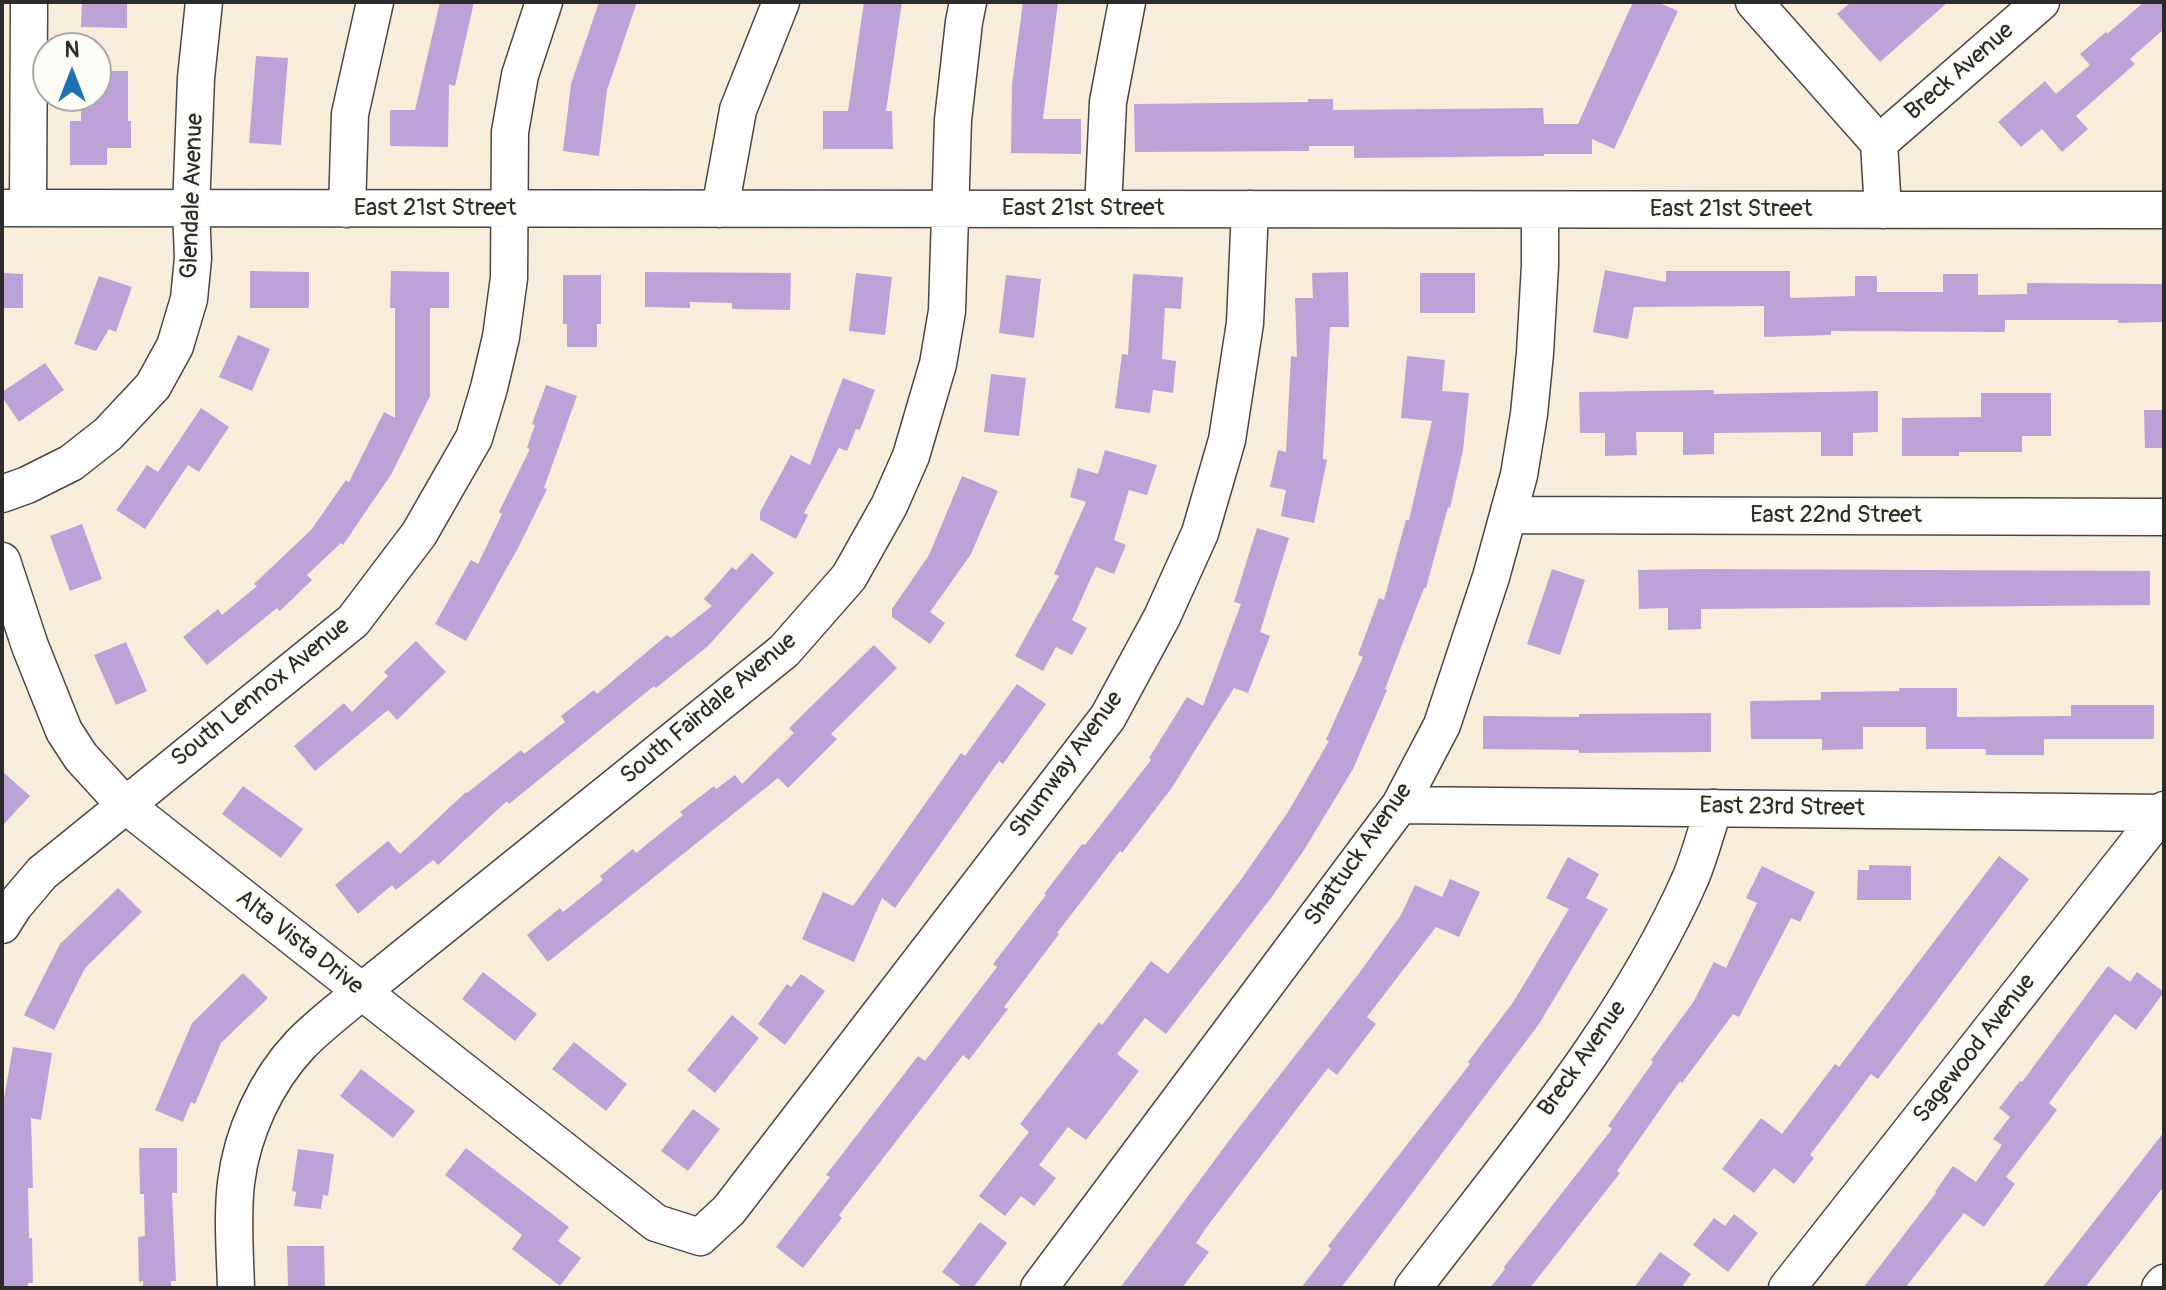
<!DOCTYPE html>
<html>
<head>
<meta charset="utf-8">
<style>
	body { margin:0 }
	#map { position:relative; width:2166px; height:1290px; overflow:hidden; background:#f8eddb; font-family:Pangolin,sans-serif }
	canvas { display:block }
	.frame { position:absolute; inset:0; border:4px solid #2b2b2b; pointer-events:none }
	.north { position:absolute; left:32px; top:32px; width:80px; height:80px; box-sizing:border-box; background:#fdfcf7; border:2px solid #a9a8a5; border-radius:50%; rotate:0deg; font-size:22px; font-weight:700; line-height:32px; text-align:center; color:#2b2b2b }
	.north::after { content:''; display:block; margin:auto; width:28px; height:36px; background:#1f6fb2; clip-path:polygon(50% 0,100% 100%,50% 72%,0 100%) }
</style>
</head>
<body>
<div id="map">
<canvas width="2166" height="1290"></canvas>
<div class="frame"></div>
<div class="north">N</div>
</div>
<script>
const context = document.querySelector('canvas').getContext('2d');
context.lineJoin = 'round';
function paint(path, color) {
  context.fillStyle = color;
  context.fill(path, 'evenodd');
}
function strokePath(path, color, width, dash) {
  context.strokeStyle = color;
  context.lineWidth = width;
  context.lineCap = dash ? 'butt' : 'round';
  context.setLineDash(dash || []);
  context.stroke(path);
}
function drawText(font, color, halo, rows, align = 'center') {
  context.font = font + ' Pangolin,sans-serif';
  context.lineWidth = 6;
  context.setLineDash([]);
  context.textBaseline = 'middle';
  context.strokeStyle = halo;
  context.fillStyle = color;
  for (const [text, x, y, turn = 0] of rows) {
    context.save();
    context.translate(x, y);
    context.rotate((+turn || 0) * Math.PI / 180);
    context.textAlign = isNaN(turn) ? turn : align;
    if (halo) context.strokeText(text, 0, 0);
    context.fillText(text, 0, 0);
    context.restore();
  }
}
const building = new Path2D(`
	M82,2h45v26l-46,-1z
	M440,2h34l-19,84 -6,-2 -1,63 -58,-1v-36h25z
	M599,2h38l-30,88 -8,66 -36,-5 8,-67z
	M864,2h38l-16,109h6l1,38h-70v-38h25z
	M1023,2h35l-15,117h38v35l-70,-1 1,-68z
	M1633,2h24l21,9 -64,138 -22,-10v15h-48v2l-190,2v-12h-45v5l-174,1 -1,-48 174,-2v-3h25v11l210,-2 1,16h34z
	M1851,2h97l-68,60 -43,-48z
	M2144,2h20v27l-34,30 5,5 -59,52 12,13 -26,23 -20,-23 -21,18 -23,-25 47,-41 11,13 34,-29 -10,-11 26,-22 1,2z
	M256,56l32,2 -7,87 -32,-2z
	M96,71h32v50h3v27h-24v17h-37v-44h11v-25h15z
	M1605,270l61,12v-11h124v27l65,-2v-20h22v16h66v-18h35v21l49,-1v-11l137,1v38l-46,1v-3h-113v12l-174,-1v4l-67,2v-31l-130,1 -6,32 -35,-7z
	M250,271l59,1v36h-59z
	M391,271l58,1v36h-19v88l-38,77 -49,72 -2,-2 -34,32 5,5 -32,31 -3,-3 -70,57 -24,-28 35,-28 4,6 35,-29 -3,-2 57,-54 35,-50 3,2 35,-70 11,6v-110h-5z
	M645,272l146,1 -1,37 -58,-1v-6l-42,-1v6l-45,-1z
	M1348,272l1,55h-19l-7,132 4,1 -13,63 -33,-7 5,-26 -16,-3 8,-37 8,2 5,-96 6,1 -2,-59h18l-1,-25z
	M2,273l21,1v34h-21z
	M856,273l36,4 -7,58 -36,-4z
	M1420,273h55v40h-55z
	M1133,274l50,3 -2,32 -16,-1 -3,51 14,2 -3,32 -20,-3 -3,23 -35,-5 7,-54 6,1z
	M563,275h38v49h-4v23h-30v-23h-4z
	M1006,275l35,4 -7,59 -35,-5z
	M99,276l33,11 -16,45 -7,-3 -13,22 -22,-7z
	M238,335l32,14 -18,42 -33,-14z
	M1407,356l38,4 -3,31 27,2 -6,57 -13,58 -2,-1 -22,81h-2l-39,101 2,1 -34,79 -49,81 -33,48 -105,136 -21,-16 -28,36 22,17 -53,69 -18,-13 -29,38 17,13 -22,28 -13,-10 -16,20 -26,-20 50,-64 -9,-8 79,-102 3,3 49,-64 17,13 72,-93 48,-69 41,-71 -3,-1 37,-83 -5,-2 21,-57 5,2 22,-80h3l23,-99 -31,-3z
	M45,363l19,27 -45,32 -17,-25v-5z
	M991,374l35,4 -7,58 -35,-4z
	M843,378l32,12 -15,40 -4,-1 -9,22 -8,-3 -35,65 4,2 -12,24 -36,-19v-8l31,-57 19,10z
	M546,385l31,11 -33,92 3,1 -29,59 -52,93 -31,-17 36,-64 7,4 24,-50 -3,-2 31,-63 -3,-1 8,-23 -3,-1z
	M1714,390v4l164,-3v41l-25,1v23h-32v-24l-107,1v21l-31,1v-23h-47l1,23 -32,1v-23h-25l-1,-41z
	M1981,393h70v43h-29v16h-63v4h-57v-38l79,-1z
	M201,408l28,19 -30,45 -11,-7 -43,64 -29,-19 31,-45 11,7z
	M2144,410h20v38h-19z
	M1105,450l52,15 -10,30 -18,-5 -15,50 12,5 -12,29 -18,-7 -24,53 15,8 -15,27 -16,-8 -13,24 -28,-15 44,-80 -5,-2 32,-72 -16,-5 8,-29 20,6z
	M962,476l36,15 -27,63 -41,58 15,11 -15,21 -38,-27v-8l37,-54z
	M82,524l20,55 -32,12 -20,-55z
	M1257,528l32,10 -29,94 10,4 -22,57 -14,-5 -63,101 -49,64 -2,-2 -63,82 2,1 -55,73 4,2 -39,51 -6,-5 -124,160 3,3 -39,50 -27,-21 54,-70 -4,-2 92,-119 7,5 72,-94 -4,-3 53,-69 -2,-1 38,-50 3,1 66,-85 -2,-2 38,-61 16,9 38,-102 -7,-2z
	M752,553l22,20 -66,73 -52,42 -2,-2 -145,118 -2,-3 -69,64 -5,-5 -37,30 -4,-5 -34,29 -23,-29 53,-44 12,13 66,-62 1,1 54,-43 3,4 41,-32 -4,-6 33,-26 3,4 70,-59 4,3 41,-32 -8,-7 28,-32 4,3z
	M1552,569l33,11 -25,75 -33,-11z
	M1701,569l449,2v34l-449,4v20l-33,1v-22l-29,1 -1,-39z
	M416,641l30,31 -49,48 -9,-10 -73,61 -21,-25 50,-43 8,9 36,-36 -4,-4z
	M126,642l21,49 -31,14 -22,-50z
	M874,645l23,23 -66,66 6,5 -49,49 -10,-10 -230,184 -21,-27 33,-27 3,4 40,-32 -3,-4 33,-27 3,4 47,-38 -3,-3 34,-26 2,3 19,-14 7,9 52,-51 -5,-5z
	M1017,684l29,20 -43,60 -4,-3 -104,147 -13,-10 -28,64 -52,-23 21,-47 30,14 108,-153 4,3z
	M1899,688h58v29l114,-1v-11h83v34h-110v16h-58v-6h-60v-22h-63v22l-41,1v-11h-71l-1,-38 71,-1v-8l78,-1z
	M1711,713v39l-132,1v-3l-96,-1v-33l96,1v-3z
	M2,771l28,25 -28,30z
	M243,786l60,43 -22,29 -59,-44z
	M1999,856l30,23 -151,200 -7,-5 -61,81 4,3 -20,26 -20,-16 -20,25 -32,-24 39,-51 21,16 53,-70 4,3z
	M1568,857l31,17 -13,24 22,11 -69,115 -198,264h-40l30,-39 -3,-3 142,-182 -2,-2 46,-61 55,-92 -23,-11z
	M1869,865l42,1v34h-54l1,-30h11z
	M1762,866l53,26 -15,30 -9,-4 -52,99 -6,-3 -51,69 -2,-2 -63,90 3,2 -90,115h-40l15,-19 -1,-2 108,-138 -4,-3 45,-64 -2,-2 43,-59 20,-39 12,6 31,-65 -11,-5z
	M1450,879l30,13 -21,45 -23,-10 -69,90 9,7 -39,51 -9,-7 -122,160 -10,15 13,9 -27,36h-62l114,-154 126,-162 41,-57 14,-30 27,12z
	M118,888l24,24 -57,56 -31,62 -30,-15 36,-71z
	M2108,966l22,16 7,-10 27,20 -28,38 -21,-16 -66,89 8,7 -51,67 9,7 -31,43 -20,-14 -59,75h-42l73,-95 -1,-1 18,-26 23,16 26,-37 -9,-6 17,-22 -11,-9 21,-27 2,1z
	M483,972l54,42 -22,27 -53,-42z
	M243,973l25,25 -47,45 -26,61 -4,-2 -8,20 -28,-12 37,-87z
	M801,974l24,17 -40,54 -27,-21 29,-40 4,3z
	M732,1015l27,23 -44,55 -28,-23z
	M574,1042l53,42 -21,27 -54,-42z
	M13,1047l39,6 -11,67 -10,-2 2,70h-5l1,50h3l1,45h-5v5h-26v-178z
	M361,1069l54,42 -22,27 -53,-42z
	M693,1109l27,20 -32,42 -27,-20z
	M2164,1132v54l-79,102h-43z
	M139,1148h38v45h-5l4,88h-5v7h-28v-7l-4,1 -1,-45 7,-1 -1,-42h-4z
	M466,1148l103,79 -11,14 23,17 -21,28 -48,-37 10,-14 -77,-60z
	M298,1149l36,5 -6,42 -5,-1 -2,14 -27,-3 2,-14 -4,-1z
	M1734,1214l24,19 -30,39 -35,-27 21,-27 11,8z
	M980,1222l27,21 -34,45h-10l-21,-16z
	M287,1246h37l1,42h-37z
	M1660,1252l31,22 -10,14h-47z`);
const minor = new Path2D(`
	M1754,2l125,141 4,67
	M1879,143l162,-141
	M2,208l2162,2
	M28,208l1,-206
	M347,209l3,-95 25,-112
	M720,209l18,-99 43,-108
	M1103,209l5,-107 19,-100
	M2,494l25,-9 44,-22 37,-29 45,-48 22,-40 14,-47 4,-41 -2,-49 5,-131 8,-76
	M1509,515l655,2
	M2,561l28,85 34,85 17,26 43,47 532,419 44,14 29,-27 379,-493 54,-100 38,-84 27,-93 18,-117 5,-114
	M1400,805l764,8
	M2,925l12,-19 28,-33 311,-252 66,-87 55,-96 15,-50 12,-51 8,-59 1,-146 10,-57 24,-73
	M236,1288c-1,-35 -4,-71 0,-105 6,-50 30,-102 64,-138 18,-19 41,-36 61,-53l423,-341 65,-74 40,-71 22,-50 27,-92 9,-53 6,-191 11,-98 4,-20
	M1039,1288l361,-483 42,-80 49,-148 28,-102 10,-61 6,-61 5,-88v-55
	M1413,1288c98,-129 213,-262 278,-411 9,-22 15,-46 23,-69
	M1787,1288l377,-478
	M2160,1288l4,-5`);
const streetNames = [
	["Breck Avenue",1960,72,-41],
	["Glendale Avenue",193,196,-88],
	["East 21st Street",435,209],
	["East 21st Street",1083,209],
	["East 21st Street",1731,210],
	["East 22nd Street",1836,516],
	["South Lennox Avenue",261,693,-39],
	["South Fairdale Avenue",709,709,-40],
	["Shumway Avenue",1067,765,-54],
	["East 23rd Street",1782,808,1],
	["Shattuck Avenue",1359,855,-55],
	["Alta Vista Drive",299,943,38],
	["Sagewood Avenue",1975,1049,-52],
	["Breck Avenue",1583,1059,-55]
];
paint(building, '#bda2d7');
strokePath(minor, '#4a4845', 39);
strokePath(minor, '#fff', 36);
drawText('24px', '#2b2b2b', '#fdfcf7', streetNames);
</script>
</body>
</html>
